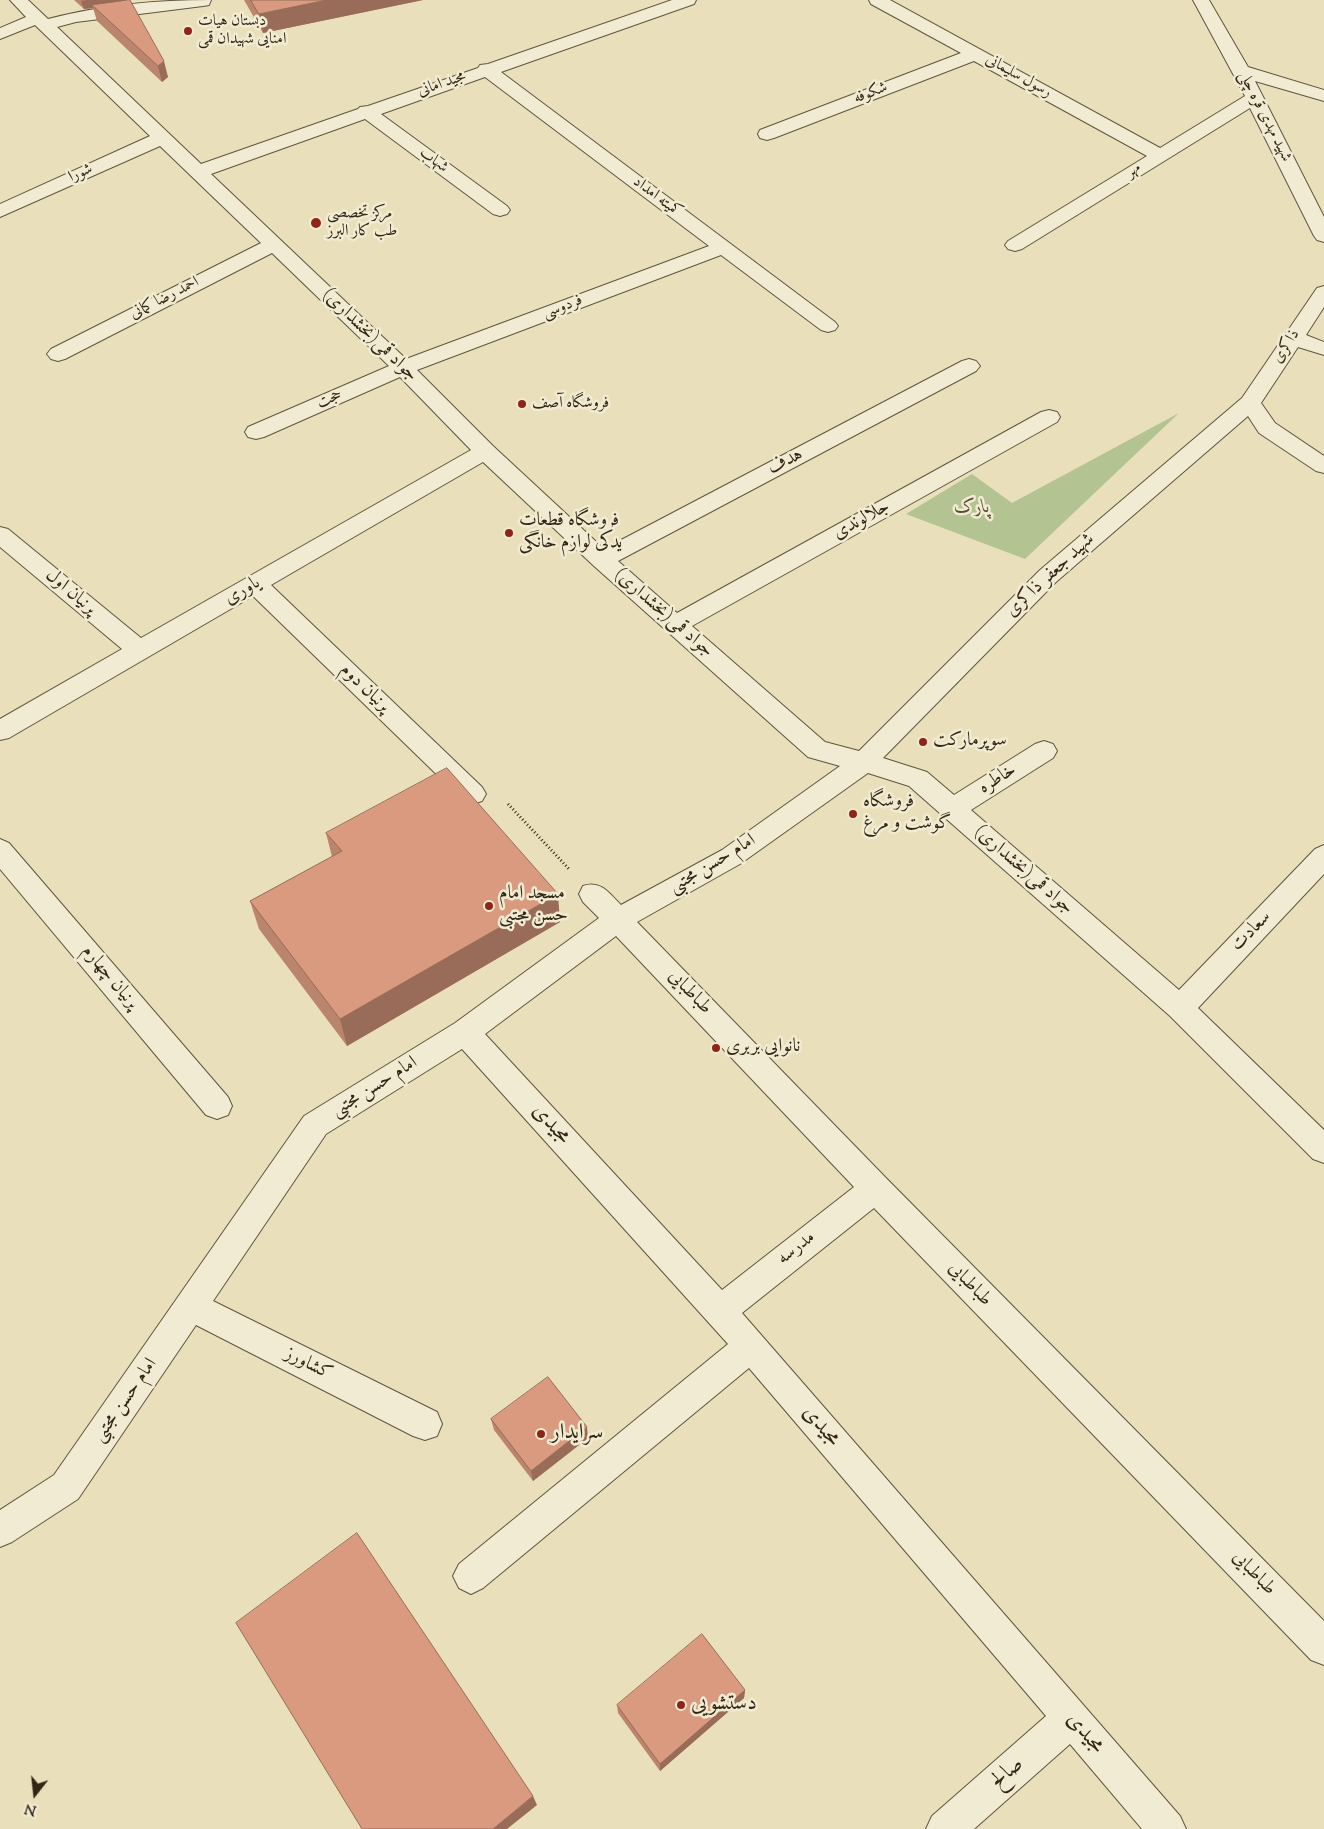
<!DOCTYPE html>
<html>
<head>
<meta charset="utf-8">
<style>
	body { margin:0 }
	#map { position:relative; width:1324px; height:1829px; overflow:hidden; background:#e9e0bb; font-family:"Sorts Mill Goudy",serif }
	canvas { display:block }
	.north { position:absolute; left:10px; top:1769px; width:50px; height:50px; -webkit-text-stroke:4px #f1ebd3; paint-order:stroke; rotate:196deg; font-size:14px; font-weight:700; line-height:20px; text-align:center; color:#332614 }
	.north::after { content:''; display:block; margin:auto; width:18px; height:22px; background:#332614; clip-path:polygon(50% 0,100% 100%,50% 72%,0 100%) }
</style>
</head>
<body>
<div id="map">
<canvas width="1324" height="1829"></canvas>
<div class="north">N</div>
</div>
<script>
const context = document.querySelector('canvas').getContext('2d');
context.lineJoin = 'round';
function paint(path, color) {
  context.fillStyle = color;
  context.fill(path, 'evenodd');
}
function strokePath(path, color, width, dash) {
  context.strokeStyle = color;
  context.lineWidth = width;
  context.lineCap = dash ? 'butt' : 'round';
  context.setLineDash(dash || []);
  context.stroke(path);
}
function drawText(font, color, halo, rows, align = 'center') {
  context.font = font + ' "Sorts Mill Goudy",Amiri,serif';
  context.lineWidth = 5;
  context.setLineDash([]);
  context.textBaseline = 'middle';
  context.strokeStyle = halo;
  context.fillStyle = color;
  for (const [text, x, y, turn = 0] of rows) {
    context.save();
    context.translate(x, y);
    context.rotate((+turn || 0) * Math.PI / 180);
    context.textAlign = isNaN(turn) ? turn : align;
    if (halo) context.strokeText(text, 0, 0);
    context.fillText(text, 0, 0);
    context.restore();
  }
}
const green = new Path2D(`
	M1179,413l-154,146 -119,-45 66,-40 40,29z`);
const path = new Path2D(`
	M508,804l62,66`);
const minor = new Path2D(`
	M10,0h18l20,19c53,-14 108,-19 163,-19l-2,5 -6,1 -127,16 -19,5 144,137 157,-55 2,-2 8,-1 110,-38 2,-3 8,-1 184,-64h24l-2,4 -193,68 334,250 3,4 -3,4 -7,2 -7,-2 -100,-75 -304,115 76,76 111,103 358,-188 7,-2 7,2 4,5 -4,5 -358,190 59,52 364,-201 8,-2 8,2 3,5 -3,5 -365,204 133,116 34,9 181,-181 202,-172 75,-110 7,-2v21l-18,28 18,7v13l-26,-8 -37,56 14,20 49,33v17l-8,-2 -57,-38 -11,-17 -192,166 -173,176 44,14 27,23 81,-51 9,-3 9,3 4,7 -4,7 -82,52 208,180 136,-141 9,-4v29l-126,134 126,122v33l-11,-4 -143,-143 -261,-230 -41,-13 -128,91 -103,58 249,256 438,443v44l-13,-5 -437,-452 -132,105 438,503 6,13h-44l-72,-85 -96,85h-48l6,-13 114,-100 -297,-348 -266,220 -12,6 -12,-6 -6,-12 6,-12 269,-220 -266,-295 -136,85 -113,167 224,111 5,12 -5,12 -12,4 -12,-4 -217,-111 -118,174 -66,43 -12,5v-37l54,-35 250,-359 151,-93 144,-105 -16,-16 -4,-8 4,-8c18,-6 26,7 38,19l101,-55 118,-84 -32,-9 -214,-191 -111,-104 -212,123 211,202 4,7 -4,7 -9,3 -9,-3 -211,-205 -244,142 -9,2v-21l122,-70 -122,-102v-20l8,2 133,109 330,-188 -71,-73 -136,60 -8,2 -8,-2 -3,-5 3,-5 141,-61 -117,-113 -207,106 -7,2 -7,-2 -4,-5 4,-5 210,-106 -101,-97 -160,71v-13l150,-68 -115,-111 -35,14v-11l26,-11zM485,77l224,169 -303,113 -195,-185 154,-55 128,95 7,2 7,-2 3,-4 -3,-4 -126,-92zM616,936l238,251 -132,103 -237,-256z
	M869,0h21l270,148 85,-52 -52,-96h16l39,67 76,23v11l-69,-20 69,136v25l-7,-2 -3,-4 -64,-128 -228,141 -7,2 -7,-2 -3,-4 3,-4 139,-85 -173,-95 -200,77 -7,2 -7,-2 -2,-4 2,-4 201,-77 -90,-49z
	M0,839l9,4 219,254 4,9 -4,9 -11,4 -11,-4 -206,-246z`);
const wall = new Path2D(`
	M74,0h51l43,77 -6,5 -65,-61 -4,-13 -9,1z
	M244,0h179l-160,33z
	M326,833l234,89 -213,124 -88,-117 -9,-28 82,-44z
	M491,1419l97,19 -55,43 -39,-51z
	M745,1690l-1,8 -84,73 -42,-58 -1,-8z`);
const shadedWall = new Path2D(`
	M87,0h38l1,3 -34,2 1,3 -9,1 -3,-8z
	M327,0h96l-160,33 -4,-19z
	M164,61l4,16 -6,5 -4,-16z
	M558,894l2,28 -213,124 -7,-27z
	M587,1427l1,11 -55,43 -2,-10z
	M745,1690l-1,8 -84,73v-7z
	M533,1796l4,9 -30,24h-14z`);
const building = new Path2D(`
	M130,0l34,61 -6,5 -66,-61z
	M251,0h76l-68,14z
	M447,768l111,126 -218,125 -90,-118 92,-50 -16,-18z
	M548,1377l39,50 -56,44 -40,-52z
	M357,1533l176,263 -40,33h-131l-126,-206z
	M702,1634l43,56 -85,74 -43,-59z`);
const markers = [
	[188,31,5,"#8f2418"],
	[316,223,6,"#8f2418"],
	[522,404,5,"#8f2418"],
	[509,533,5,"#8f2418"],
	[923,742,5,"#8f2418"],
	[853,814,5,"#8f2418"],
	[489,906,5,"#8f2418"],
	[716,1048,5,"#8f2418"],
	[541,1434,5,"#8f2418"],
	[681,1705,5,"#8f2418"]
];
const farPoinames = [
	["دبستان هیات",198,22],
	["امنایی شهیدان قمی",198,40],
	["مرکز تخصصی",327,214],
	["طب کار البرز",327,232],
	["فروشگاه آصف",532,404]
];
const farStreetnames = [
	["رسول سلیمانی",1018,77,29],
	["مجید امانی",442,85,-19],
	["شکوفه",871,94,-21],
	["شهید مهدی قره چلی",1264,117,63],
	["شهاب",433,161,36],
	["مهر",1134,171,-32],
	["شورا",81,174,-24],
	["کمیته امداد",657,198,37],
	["احمد رضا کمانی",165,299,-27],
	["فردوسی",563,308,-21],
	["ذاکری",1287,347,-57],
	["حجت",330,400,-23]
];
const streetNames = [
	["جواد قمی(بخشداری)",369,336,44],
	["هدف",786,463,-28],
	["جلالوندی",862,521,-29],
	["شهید جعفر ذاکری",1051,576,-43],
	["یاوری",243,592,-30],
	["پرنیان اول",70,593,40],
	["جواد قمی(بخشداری)",663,614,41],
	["پرنیان دوم",364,689,44],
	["خاطره",998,780,-32],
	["امام حسن مجتبی",713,865,-31],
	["جواد قمی(بخشداری)",1023,871,41],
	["سعادت",1252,932,-46],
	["پرنیان چهارم",109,978,50],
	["طباطبایی",689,993,46],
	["امام حسن مجتبی",375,1088,-32],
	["مدرسه",797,1249,-38],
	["طباطبایی",969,1285,46],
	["کشاورز",308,1365,27],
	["امام حسن مجتبی",126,1401,-55],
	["طباطبایی",1253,1574,46]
];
const parkNames = [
	["پارک",972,509]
];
const poiNames = [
	["فروشگاه قطعات",519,522],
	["یدکی لوازم خانگی",519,544],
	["سوپرمارکت",933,742],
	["فروشگاه",863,803],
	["گوشت و مرغ",863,825],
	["مسجد امام",499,895],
	["حسن مجتبی",499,917],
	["نانوایی بربری",726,1048]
];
const nearStreetnames = [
	["مجیدی",550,1125,48],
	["مجیدی",820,1427,49],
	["مجیدی",1084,1734,49],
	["صالح",1008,1774,-41]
];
const nearPoinames = [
	["سرایدار",551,1434],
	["دستشویی",691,1705]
];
paint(green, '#b3c392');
strokePath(minor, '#60543e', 2);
strokePath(path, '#332614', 3, [1, 2.5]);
paint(minor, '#f1ebd3');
paint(wall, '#bb846d');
paint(shadedWall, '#986c59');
paint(building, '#d99a7f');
strokePath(building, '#986c59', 1);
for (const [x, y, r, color] of markers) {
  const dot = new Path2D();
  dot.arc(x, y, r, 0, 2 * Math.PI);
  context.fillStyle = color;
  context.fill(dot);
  strokePath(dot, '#f1ebd3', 2);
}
drawText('16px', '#332614', '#f1ebd3', farPoinames, 'left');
drawText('16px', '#332614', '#f1ebd3', farStreetnames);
drawText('19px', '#332614', '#f1ebd3', streetNames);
drawText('italic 19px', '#534d34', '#f1ebd3', parkNames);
drawText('19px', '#332614', '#f1ebd3', poiNames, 'left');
drawText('22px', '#332614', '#f1ebd3', nearStreetnames);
drawText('22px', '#332614', '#f1ebd3', nearPoinames, 'left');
</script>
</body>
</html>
